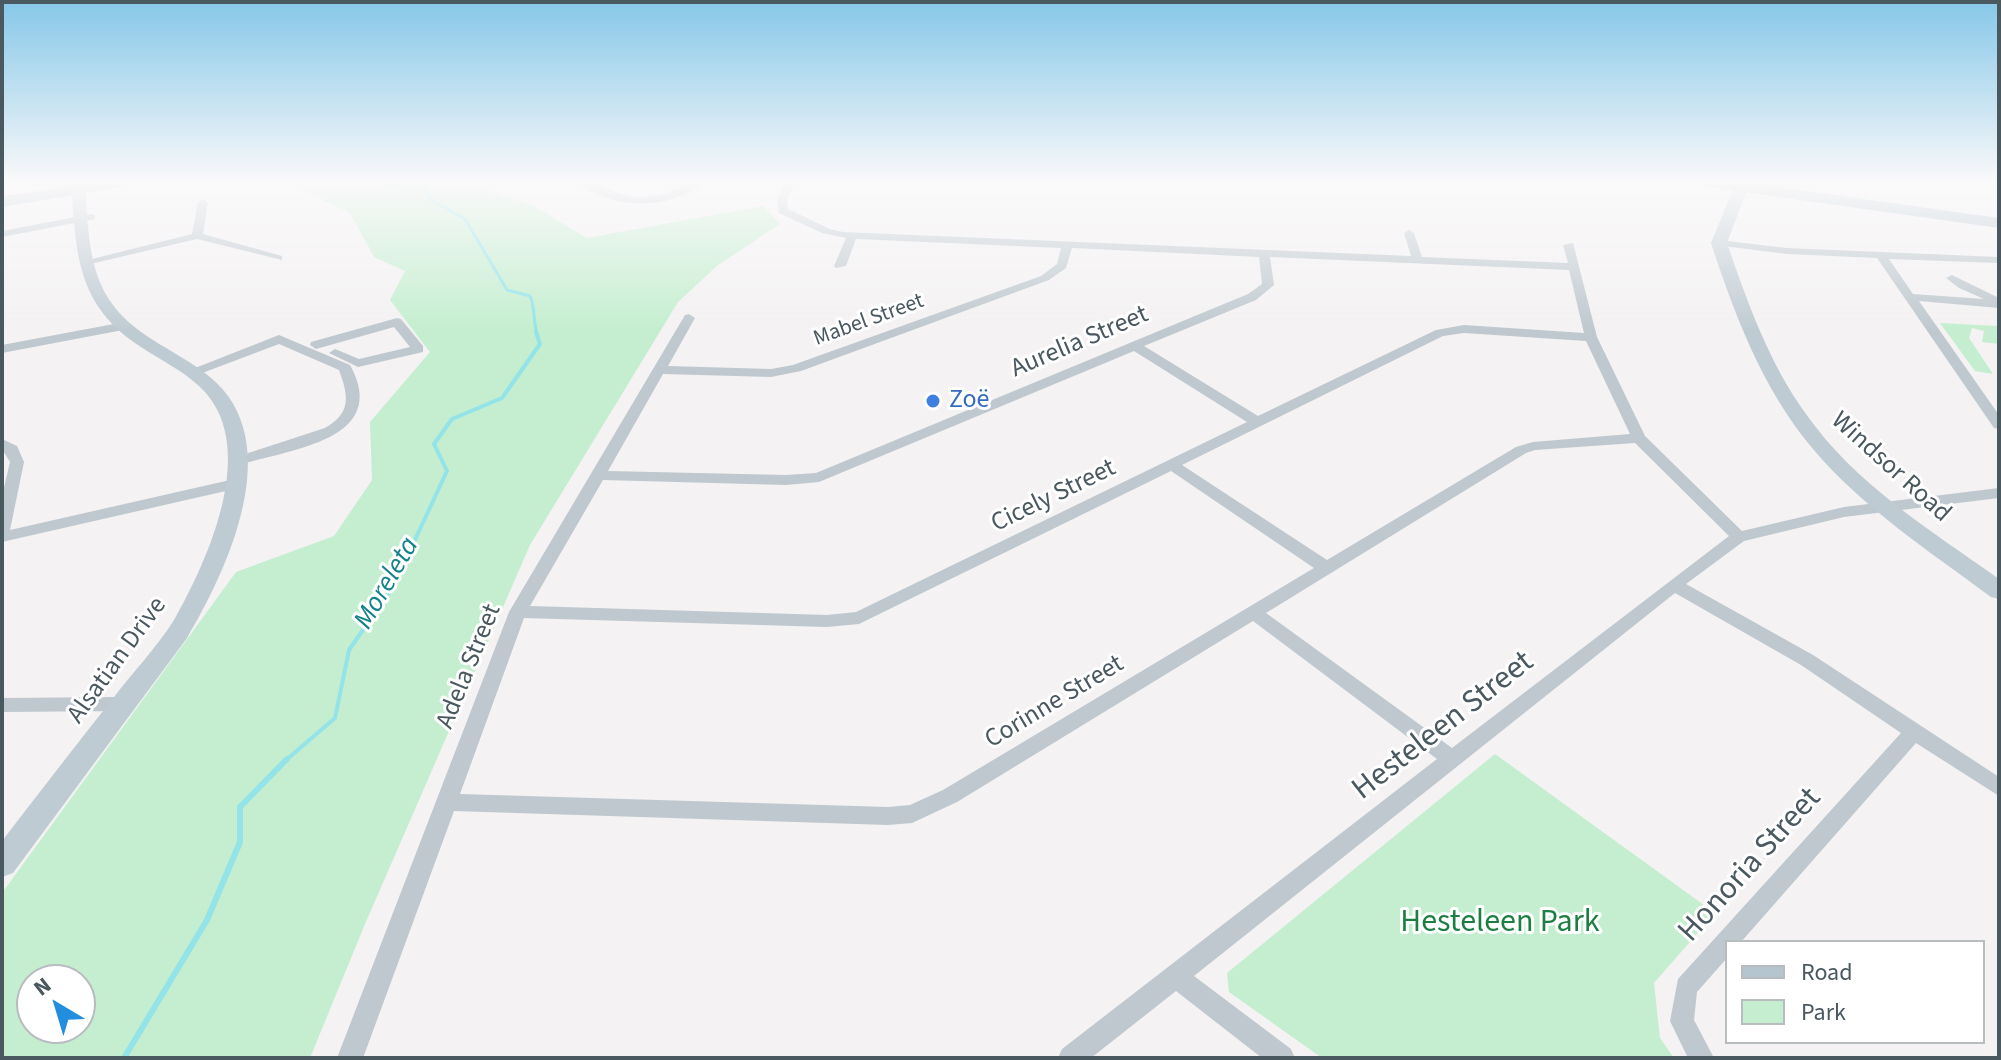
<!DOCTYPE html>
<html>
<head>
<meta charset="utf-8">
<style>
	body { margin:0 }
	#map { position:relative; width:2001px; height:1060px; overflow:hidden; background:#f4f2f3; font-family:"Source Sans 3",sans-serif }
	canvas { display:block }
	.frame { position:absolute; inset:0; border:4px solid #4a585f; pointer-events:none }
	.legend { position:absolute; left:1725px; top:940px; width:260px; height:104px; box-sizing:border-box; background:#fff; border:2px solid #b7bcbf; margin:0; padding:10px 14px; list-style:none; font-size:24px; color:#4a585f }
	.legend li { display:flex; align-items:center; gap:16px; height:40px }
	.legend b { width:40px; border:2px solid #b7bcbf }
	.north { position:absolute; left:16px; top:964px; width:80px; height:80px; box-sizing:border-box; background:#fff; border:2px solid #b7bcbf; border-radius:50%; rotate:322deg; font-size:22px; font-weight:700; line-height:32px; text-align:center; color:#4a585f }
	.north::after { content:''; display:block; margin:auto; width:28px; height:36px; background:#238dde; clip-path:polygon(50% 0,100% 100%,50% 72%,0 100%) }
</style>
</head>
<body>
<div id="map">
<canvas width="2001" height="1060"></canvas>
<div class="frame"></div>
<ul class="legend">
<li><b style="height:10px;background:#b4c5cf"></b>Road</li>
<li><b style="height:22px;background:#c4eecf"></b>Park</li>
</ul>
<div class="north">N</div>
</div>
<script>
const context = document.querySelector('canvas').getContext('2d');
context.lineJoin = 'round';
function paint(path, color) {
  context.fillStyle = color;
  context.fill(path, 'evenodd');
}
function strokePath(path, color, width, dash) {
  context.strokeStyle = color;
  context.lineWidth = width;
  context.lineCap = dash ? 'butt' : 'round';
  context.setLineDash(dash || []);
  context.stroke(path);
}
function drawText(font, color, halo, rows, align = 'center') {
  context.font = font + ' "Source Sans 3",sans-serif';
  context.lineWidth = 6;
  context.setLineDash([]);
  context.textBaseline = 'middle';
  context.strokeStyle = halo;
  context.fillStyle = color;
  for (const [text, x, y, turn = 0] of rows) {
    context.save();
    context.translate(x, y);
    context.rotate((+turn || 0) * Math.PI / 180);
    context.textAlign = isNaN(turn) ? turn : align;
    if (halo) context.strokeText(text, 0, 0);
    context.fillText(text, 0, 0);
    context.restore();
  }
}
const green = new Path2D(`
	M295,182h172l67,24 53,32 176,-32 17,18 -62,41 -40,37 -148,243 -165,379 -55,134h-308v-165l234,-321 98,-36 38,-56 -2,-58 60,-70 -40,-52 15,-29 -31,-14 -24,-44 -51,-24zM32,980h48v48h-48z
	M1940,323l59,3v18l-17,-2 2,-11 -12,-3 -3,10 24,36 -18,-3z
	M1495,754l220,159 -61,70 6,55 14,20h-352l-93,-66 -2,-19z`);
const streamFar2 = new Path2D(`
	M385,182l5,4 34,2 7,12 34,19 42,71 23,6c5,9 3,25 7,38`);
const streamFar1 = new Path2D(`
	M285,761l50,-43 14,-68 44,-63 54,-116 -13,-27 18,-25 50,-21 38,-54 -4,-12`);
const stream = new Path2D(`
	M124,1058l83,-138 33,-78v-35l47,-48`);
const street = new Path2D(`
	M575,182c24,0 44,16 69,15 23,0 40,-15 62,-15 -36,29 -95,28 -131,0z
	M785,182h10l-8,18 1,9 42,20 13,3 568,24 -7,-23 5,-3 5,3 8,24 146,6 -5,-18 10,-2 24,94 48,99 97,95 102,-24 155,-19v10l-155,19 -100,24 -58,43 127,71 186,122v19l-83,-53 -175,199h-14v16l-30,34 -3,28 20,38h-26l-18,-37 8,-42 223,-246 -100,-68 -126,-72 -481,383 97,73 4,9h-33l-86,-67 -85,67h-33l4,-9 375,-290 -184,-138 -296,181 -45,21 -24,2 -434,-14 -91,247h-26l172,-446 176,-297 4,-1 6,4 -27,48 103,3 22,-4 248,-89 16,-12 4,-16 -205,-9 -10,27 -10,2 -2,-2 12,-28 -24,-5 -43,-20 -2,-13zM1072,248l187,9 3,27 -14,10 -432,179 -30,2 -178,-4 55,-97 108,3 30,-6 248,-91 17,-12zM1270,257l299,13 15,63 -120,-8 -28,5 -178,86 -114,-70 112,-46 18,-15zM1464,333l122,8 44,93 -97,8 -17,5 -189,113 -145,-95 261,-129zM1134,351l113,71 -391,190 -29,3 -297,-9 73,-126 183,5 33,-3zM1635,443l94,93 -277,212 -186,-135 260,-160 9,-3zM1171,471l143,97 -371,222 -33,15 -22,2 -428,-13 64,-176 303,9 32,-3z
	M1469,182h13l-5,3z
	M203,199l5,3 -5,32 79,22v4l-85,-21 -111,26 -6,-3 112,-28 6,-32z
	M91,214l4,1v4l-93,18v-6z
	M1719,240l68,8 212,9v6l-110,-4 24,35 71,5 -25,-11 -13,-10 6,-3 47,23v10l-80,-7 80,114v14l-5,-1 -117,-170 -90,-4 -72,-9v-4z
	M397,318l4,1 22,27v6l-65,15 -29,-14 6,-4 24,10 51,-12 -16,-20 -78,22 -6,-4 1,-3z
	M119,323l4,1v6l-121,23v-8z
	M279,335l71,30c41,74 -58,84 -107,99h-10l-2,-3 2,-3 92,-30c26,-15 24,-31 14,-58l-60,-26 -82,31 -5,1 -7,-4z
	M2,439l15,7 7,16 -14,68 229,-52 8,5 -8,5 -237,54v-46l8,-34 -8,-13z
	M123,697l7,2 2,5 -2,5 -7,2 -121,1v-14z`);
const secondary = new Path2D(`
	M71,182h14c3,41 2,89 28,123 24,33 66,46 97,72 78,64 18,192 -23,261l-174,235 -11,4v-36c37,-48 74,-96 112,-144 20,-26 43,-50 60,-77 33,-58 84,-169 31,-228 -17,-19 -43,-31 -64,-45 -65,-42 -65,-94 -70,-165z
	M1736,182h14l-23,61c20,58 42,120 79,171 49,70 124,116 193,165v20l-8,-2c-62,-46 -128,-89 -178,-148 -50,-59 -78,-133 -102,-206z`);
const primary = new Path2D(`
	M92,182h36l-7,5 -119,20v-10z
	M1701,182h41l257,36v10l-291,-41z`);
const markers = [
	[933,401,8,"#3f7fe0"]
];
const farStreetnames = [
	["Mabel Street",869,321,-20]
];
const streetNames = [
	["Aurelia Street",1080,343,-23],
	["Windsor Road",1890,468,42],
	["Cicely Street",1054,497,-26],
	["Alsatian Drive",118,661,-54],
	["Adela Street",470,667,-68],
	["Corinne Street",1055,703,-31]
];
const shopNames = [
	["Zoë",949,401]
];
const waterNames = [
	["Moreleta",388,584,-60]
];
const nearStreetnames = [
	["Hesteleen Street",1444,727,-38],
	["Honoria Street",1751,866,-48]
];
const nearParknames = [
	["Hesteleen Park",1500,924]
];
paint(green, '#c4eecf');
strokePath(streamFar2, '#93e3e9', 3);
strokePath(streamFar1, '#93e3e9', 4);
strokePath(stream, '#93e3e9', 6);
paint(street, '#bec8ce');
paint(secondary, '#bfcbd2');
paint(primary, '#b4c5cf');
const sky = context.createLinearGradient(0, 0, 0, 331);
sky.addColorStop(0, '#86c7e8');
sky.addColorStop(0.55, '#faf9fa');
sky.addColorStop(1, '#faf9fa00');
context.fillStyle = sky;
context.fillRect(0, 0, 2001, 331);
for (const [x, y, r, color] of markers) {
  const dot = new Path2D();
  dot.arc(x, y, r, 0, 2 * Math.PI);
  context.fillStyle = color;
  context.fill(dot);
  strokePath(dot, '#fff', 3);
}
drawText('22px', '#4a585f', '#fff', farStreetnames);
drawText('26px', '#4a585f', '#fff', streetNames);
drawText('26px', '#366cbe', '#fff', shopNames, 'left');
drawText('italic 28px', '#13828b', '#fff', waterNames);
drawText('32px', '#4a585f', '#fff', nearStreetnames);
drawText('32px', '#1c7f41', '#fff', nearParknames);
</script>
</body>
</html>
